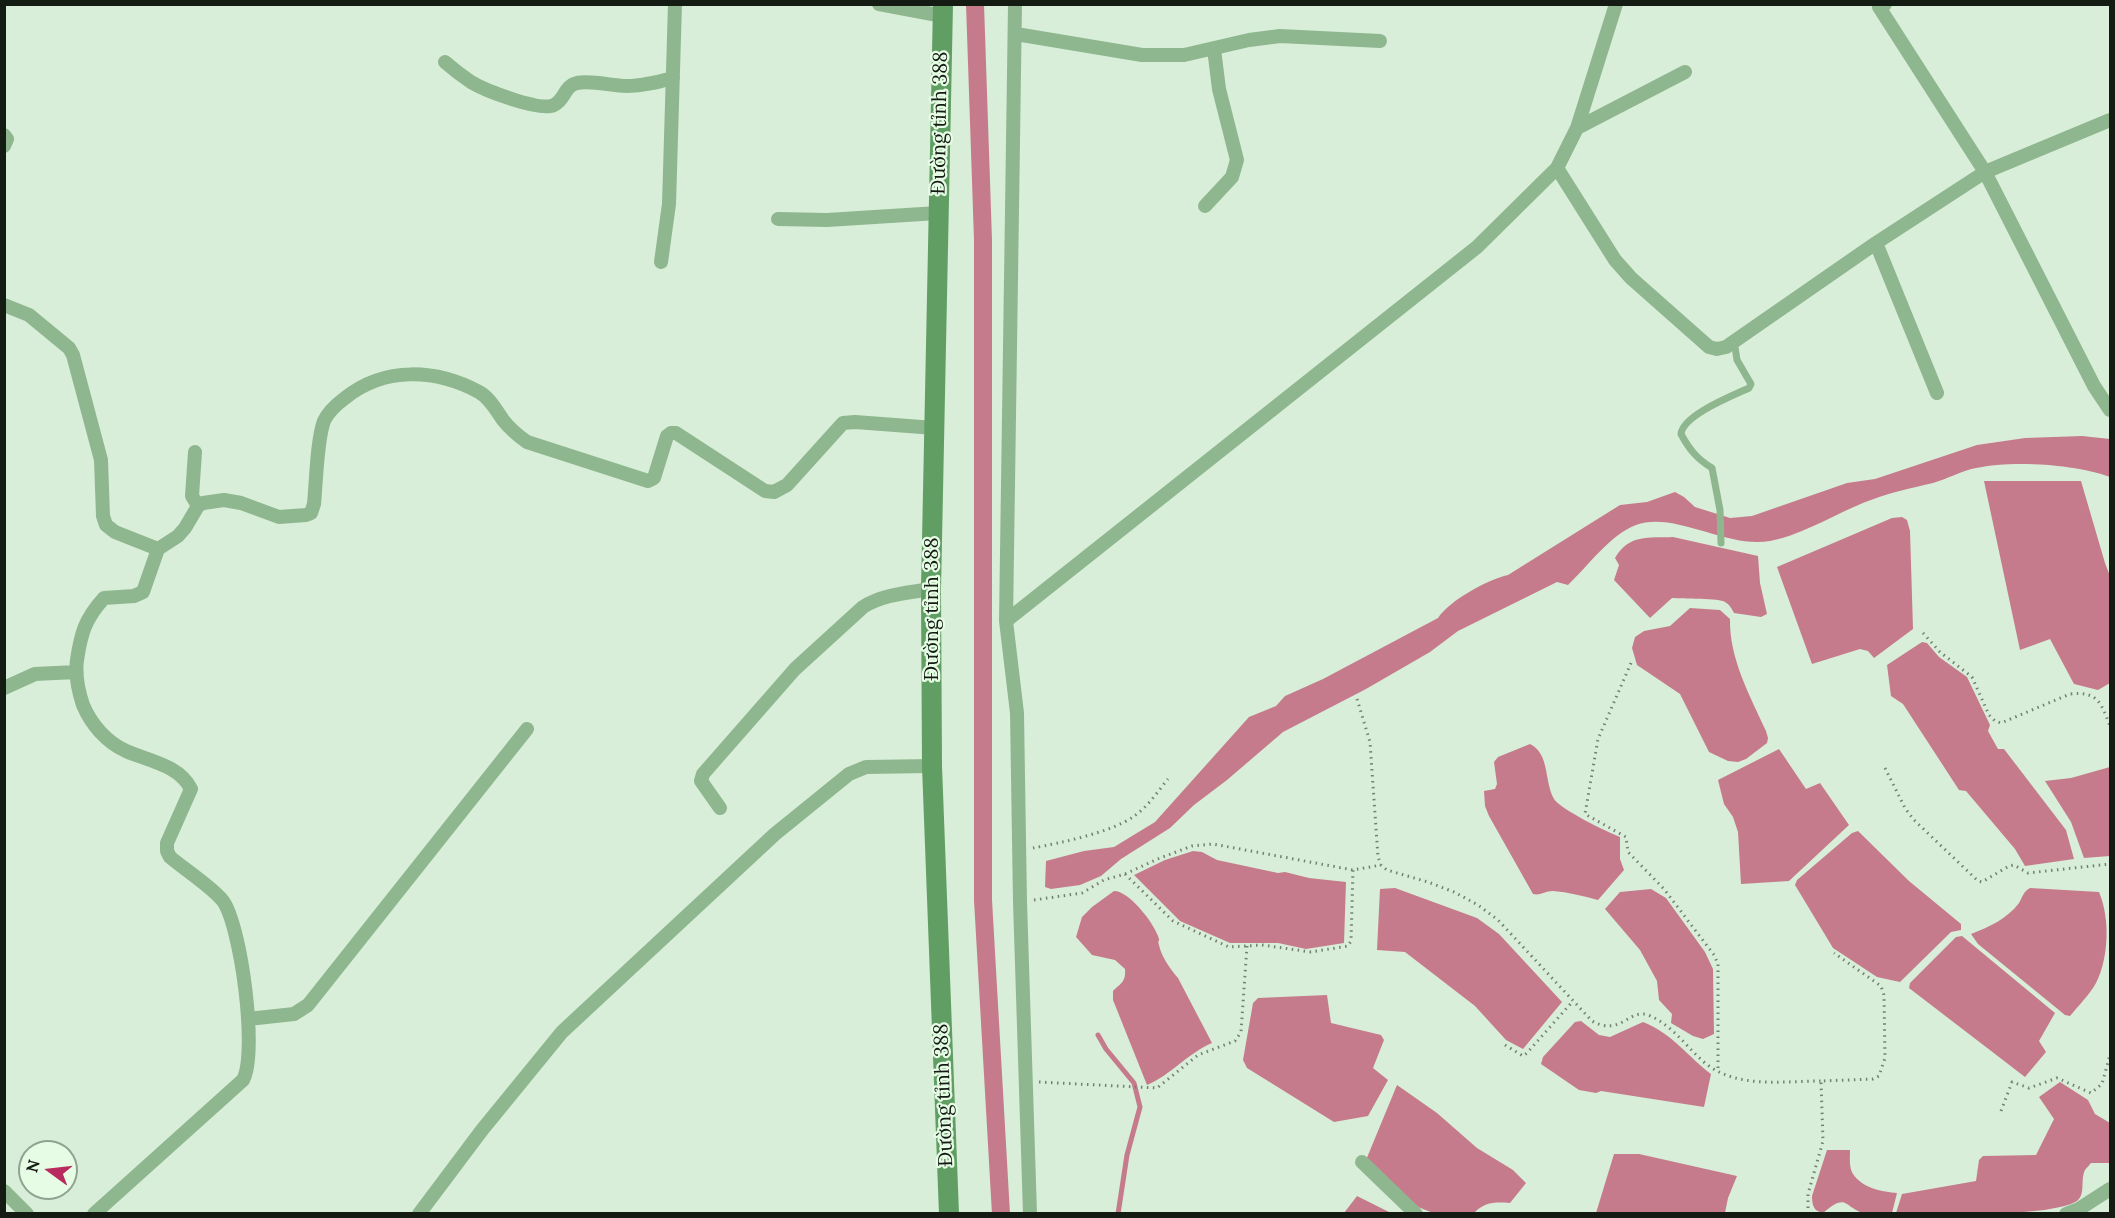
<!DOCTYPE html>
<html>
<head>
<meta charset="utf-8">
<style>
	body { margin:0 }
	#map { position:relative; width:2115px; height:1218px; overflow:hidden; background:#d8eed8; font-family:Lora,serif }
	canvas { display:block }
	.frame { position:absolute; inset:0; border:6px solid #131b13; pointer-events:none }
	.north { position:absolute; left:18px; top:1140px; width:60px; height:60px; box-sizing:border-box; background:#e6fce5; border:2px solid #92a291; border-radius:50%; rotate:285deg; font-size:16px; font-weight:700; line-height:24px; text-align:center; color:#131b13 }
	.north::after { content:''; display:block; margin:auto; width:21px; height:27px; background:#b82b5e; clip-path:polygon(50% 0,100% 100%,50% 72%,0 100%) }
</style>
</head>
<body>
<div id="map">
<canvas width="2115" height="1218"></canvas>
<div class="frame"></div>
<div class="north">N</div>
</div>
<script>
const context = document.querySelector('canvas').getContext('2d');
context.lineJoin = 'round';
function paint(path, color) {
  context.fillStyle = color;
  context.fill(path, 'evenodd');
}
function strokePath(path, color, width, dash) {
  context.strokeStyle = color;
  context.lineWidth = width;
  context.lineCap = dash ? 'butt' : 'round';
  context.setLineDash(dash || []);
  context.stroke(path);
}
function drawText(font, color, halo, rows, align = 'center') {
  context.font = font + ' Lora,serif';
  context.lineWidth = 4.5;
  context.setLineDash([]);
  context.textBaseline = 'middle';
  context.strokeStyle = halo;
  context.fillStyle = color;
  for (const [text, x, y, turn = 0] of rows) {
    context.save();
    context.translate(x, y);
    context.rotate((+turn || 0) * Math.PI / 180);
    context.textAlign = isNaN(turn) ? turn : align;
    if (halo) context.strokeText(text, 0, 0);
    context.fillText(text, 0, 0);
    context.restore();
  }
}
const water = new Path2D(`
	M2082,436l28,3v38c-34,-13 -98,-17 -134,-9 -15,3 -29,11 -43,15 -21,5 -42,9 -62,17 -34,12 -65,34 -101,41 -43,8 -95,-30 -134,-16 -25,9 -48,41 -68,60l-11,-3 -99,49 -28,21 -64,37 -83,43 -56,48 -33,25 -24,23 -49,31 -20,17 -21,9 -29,4 -6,-2 1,-26 38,-10 30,-4 41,-25 94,-105 27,-11 9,-10 38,-17 115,-61c12,-18 49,-38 70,-43l112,-70 27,-3 28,-10 9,5 11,10 35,11 22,-2 95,-33 28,-4 102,-34 48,-7z
	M1984,481h97l24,82 5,13v107l-12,7 -24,-6 -24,-45 -30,11z
	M1902,517l5,3 3,11 3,98 -39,29 -6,-7 -8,-2 -48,15 -35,-97 115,-49z
	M1673,537l85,19 2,27 7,31 -6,3 -27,-4c-2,-4 -5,-9 -9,-11 -5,-4 -43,-3 -53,-4l-22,20 -36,-38 5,-15 -4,-7c14,-24 33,-20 58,-21z
	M1690,608l30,2 10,9c-1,39 20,77 36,112l2,7 -1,5 -21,16 -8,3 -10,-1 -19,-9 -29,-58 -43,-29 -5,-17 3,-11 9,-6 26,-5z
	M1922,642l5,1 12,14 28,20 23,48 -2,6 10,18h6l62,81 8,29 -49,7 -10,-17 -49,-58 -7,-1 -56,-86 -12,-8 -4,-31z
	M1530,744c20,10 14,37 24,55 6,10 53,33 66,38v22l4,11 -26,30c-15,-4 -30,-8 -45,-9 -8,0 -13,5 -20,3l-44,-78 -4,-10 -1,-15 11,-2 2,-5 -3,-22 4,-5z
	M1779,749l27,40 14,-6 29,42 -60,56 -48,3 -3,-52 -5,-15 -9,-13 -6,-24z
	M2110,767v89l-26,2 -13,-36 -26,-41 26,-3z
	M1858,831l51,50 52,43v6l-10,2 -51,50 -23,-5 -44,-29 -38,-63 2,-5 55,-47z
	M1193,851l9,1 15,8 61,13 7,-1 24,6 37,4 -2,61 -38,6 -28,-6h-48l-50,-22 -46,-46 31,-15z
	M1395,888l82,30 22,16 63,68 -39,47 -17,-9 -31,-34 -70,-54 -28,-2 3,-61z
	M2030,888l69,4c11,26 10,65 -3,91 -6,11 -17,22 -26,33l-5,-1 -87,-71 -7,-10c18,-7 36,-15 48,-31 4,-7 4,-11 11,-15z
	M1651,889l15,9 39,54 8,17 1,65 -11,5 -10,-3 -22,-13 1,-9 -13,-14 -2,-19 -17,-31 -35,-41 15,-17z
	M1114,891c15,0 39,31 44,45 3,8 -1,2 1,9 2,11 12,25 19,33l34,65c-24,10 -41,32 -65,42l-34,-85v-9c8,-8 13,-9 12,-22l-10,-9 -23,-5 -16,-18 6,-20 10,-10z
	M1962,936l93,77 -16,28 7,11 -21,25 -116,-89 1,-5 46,-46z
	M1327,995l4,28 50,12 3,5 -11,28 15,12 -20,36 -34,6 -87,-54 -4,-8 10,-57 5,-5z
	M1581,1021l18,14 11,2 33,-15c29,11 45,35 68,52l-7,33 -103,-16 -5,2 -17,-3 -38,-26 2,-7 32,-35z
	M2060,1082l28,18 7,14 15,9v40h-19c-2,3 -5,5 -6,7 -5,10 1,24 -8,31 -28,17 -143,13 -181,12l6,-19 74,-13 3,-21 4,-4 53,-1 18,-36 -15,-22z
	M1397,1085l40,28 40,35 36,22 13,13 -16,20c-16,-1 -25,-1 -36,10h-41l-20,-8 -47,-45z
	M1827,1150h23c0,8 -1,18 3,24 9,14 30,18 44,19l-5,20c-8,1 -18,2 -25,1 -24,-5 -18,-23 -44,-1 -9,-2 -11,-7 -11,-17z
	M1614,1154h25l98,22 -9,22 -3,15h-129z
	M1357,1196l34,17h-47z`);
const stream = new Path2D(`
	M1098,1035l8,14 28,34 6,24 -13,48 -9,59`);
const canal = new Path2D(`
	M975,4l8,236v660l18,314`);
const path = new Path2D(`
	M1923,633l17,19 32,25 17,38 6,6 6,2 69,-29c28,-3 31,9 40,32
	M1631,663l-33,76 -13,75 41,23 2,15 36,37 50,66 4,9v107
	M1357,699l13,43 8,115 3,8 6,5 41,12 26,10 24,13 20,15 94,101c29,16 37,-13 56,-6 25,10 38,32 57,48 32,26 77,18 116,18
	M1885,768l20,40 8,11 65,62 4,1 27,-16 5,-1 14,8 82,-9
	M1033,848c27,-5 80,-16 101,-32 14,-9 24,-25 34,-37
	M1125,874l48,47 56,26 33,-2 49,7 37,-6 3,-5 2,-71
	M1034,900l48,-7 22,-13 21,-6 35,-16 32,-12 21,-2 140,26 28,-5
	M1505,1045l18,11 4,-3 46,-52
	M1039,1082l118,6 41,-33 37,-14 6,-9 6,-86
	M2001,1111l11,-29 17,6 28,-10 34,15 11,-9 8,-29
	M1808,1214v-20l15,-53 -2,-60 52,-2 6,-3 6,-18 -1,-63 -3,-9 -47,-33`);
const service = new Path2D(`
	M1721,543l-1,-33 -8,-42c-15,-9 -23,-19 -31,-34 2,-19 51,-38 68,-46l2,-4 -14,-24 -2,-13`);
const minor = new Path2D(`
	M879,4l64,12
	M1015,4l-9,617 11,92 3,189 10,312
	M1616,4l-39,124 -20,40 58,92 16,18 78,69 8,2 9,-2 150,-104 109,-71 125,-52
	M1885,4l-6,3 106,165 109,214 16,24
	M1016,34l126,21h42l65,-15 31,-4 100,5
	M445,62c8,7 17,14 26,20 13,8 69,30 83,23 11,-5 10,-19 23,-22 16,-3 34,3 50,3 16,0 31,-4 46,-8
	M1577,128l108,-56
	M4,135l3,4 -3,7
	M1205,206l27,-29 5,-17 -18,-71 -5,-40
	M778,219l49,1 111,-7
	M1876,243l61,150
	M661,262l8,-58 6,-200
	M4,305l25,10 40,33 4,7 28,105 2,56 3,9 9,7 43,17
	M195,452l-3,44 6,10
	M1006,621l471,-374 80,-79
	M4,688l31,-14 41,-2
	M720,808l-19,-27 2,-7 92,-105 68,-62c20,-13 45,-14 68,-18
	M248,1019l46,-5 14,-9 219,-276
	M1362,1162l54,52
	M4,1191l23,23
	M94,1214l149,-134c15,-27 -2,-154 -20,-179 -11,-14 -39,-32 -53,-44l-3,-6v-8l24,-54c-12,-24 -42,-28 -65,-38 -20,-9 -35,-27 -43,-46 -5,-15 -8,-30 -6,-45 4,-27 8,-41 27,-62l30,-2 9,-4 15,-43 20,-13 7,-8 13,-22 5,-3 21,-3 17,3 38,14 27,-2 5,-2 3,-9c2,-20 3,-65 10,-83 4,-9 13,-17 21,-23 40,-32 91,-29 134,-6 11,6 17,18 24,28 7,9 14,15 24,22l121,39 6,-3 13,-42 4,-3h5l89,58 9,1 13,-7 56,-62 12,-1 80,6
	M419,1214l63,-84 80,-98 213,-198 74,-60 17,-7 66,-1
	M2066,1214l13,-5 31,-20`);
const secondary = new Path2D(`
	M943,4l-12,585 1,177 17,448`);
const streetNames = [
	["Đường tỉnh 388",940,123,-89],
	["Đường tỉnh 388",932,609,-90],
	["Đường tỉnh 388",944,1095,-92]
];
paint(water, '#c67b8d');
strokePath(stream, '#c67b8d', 5);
strokePath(canal, '#c67b8d', 18);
strokePath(path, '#738173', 3, [1.5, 4.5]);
strokePath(service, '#8fb78f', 7);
strokePath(minor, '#8fb78f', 14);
strokePath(secondary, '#619e63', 20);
drawText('20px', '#131b13', '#e6fce5', streetNames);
</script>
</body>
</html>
